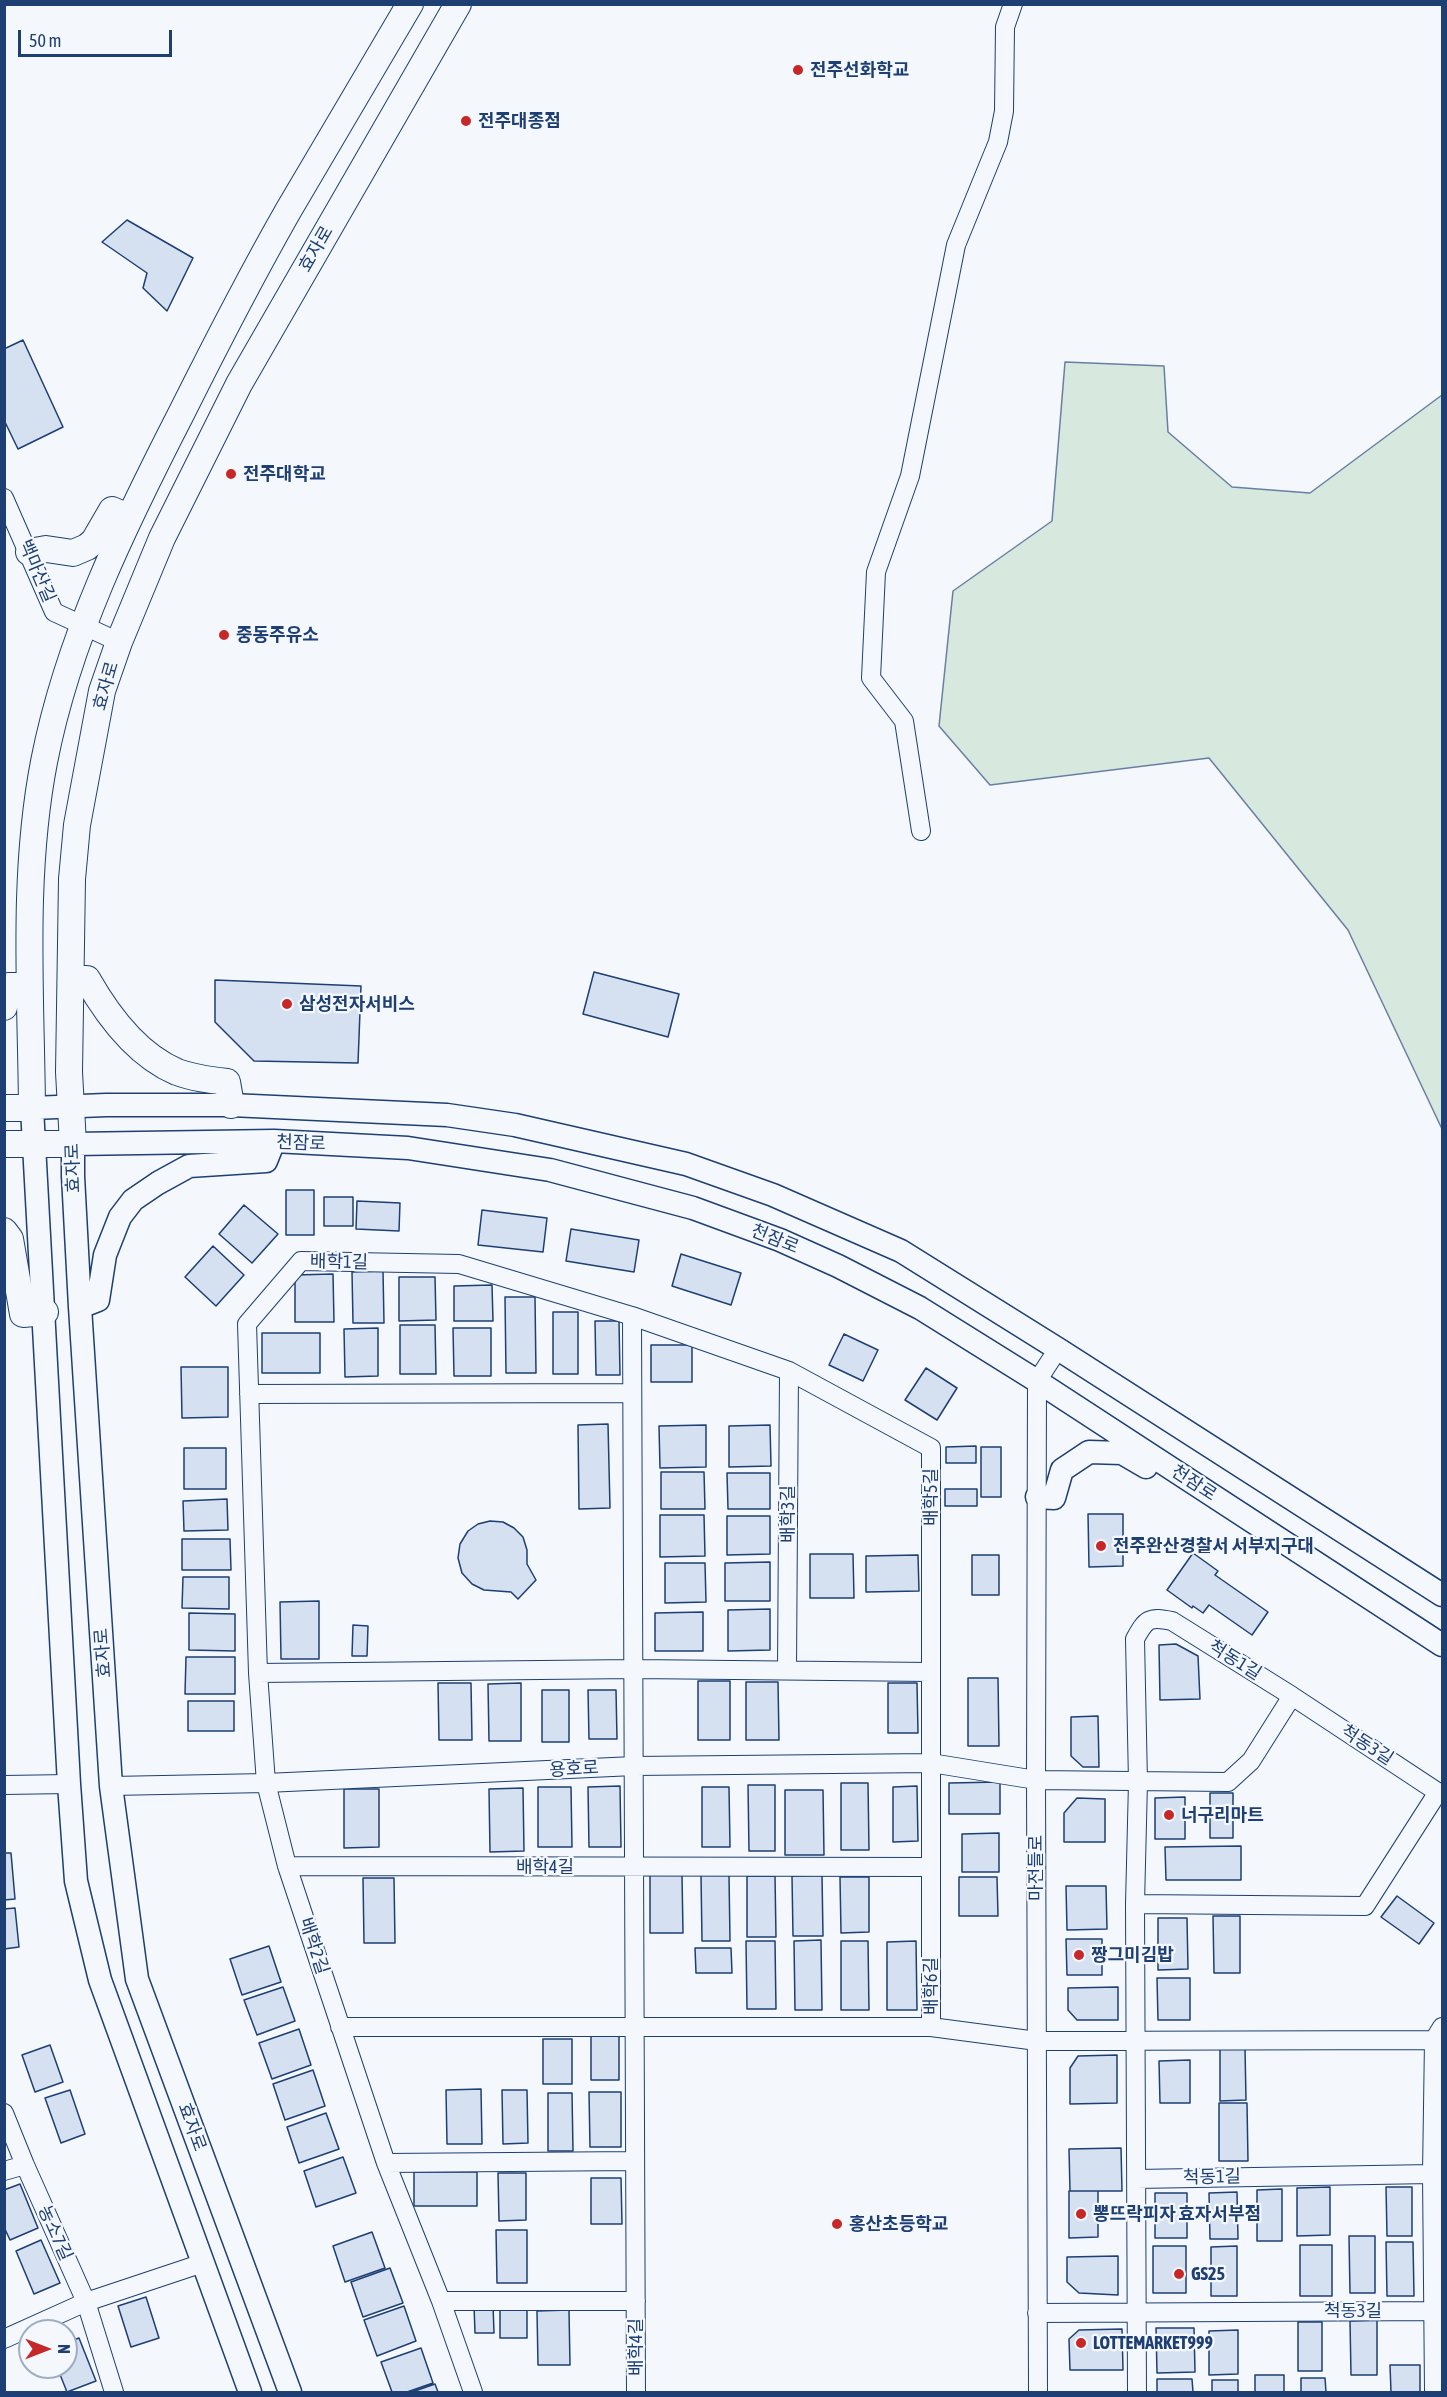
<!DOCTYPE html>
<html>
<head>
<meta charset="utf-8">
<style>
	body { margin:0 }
	#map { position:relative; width:1447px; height:2397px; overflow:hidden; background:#f4f7fb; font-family:"Asap Condensed",sans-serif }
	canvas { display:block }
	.frame { position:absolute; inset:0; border:6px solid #1d3f73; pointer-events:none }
	.north { position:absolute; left:18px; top:2319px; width:60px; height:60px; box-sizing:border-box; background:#f4f7fb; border:2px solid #9eadc5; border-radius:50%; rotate:90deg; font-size:16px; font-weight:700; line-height:24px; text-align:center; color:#1d3f73 }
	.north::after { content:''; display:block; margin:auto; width:21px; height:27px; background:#c62828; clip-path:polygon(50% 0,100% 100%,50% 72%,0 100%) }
	.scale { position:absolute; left:18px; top:30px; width:154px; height:27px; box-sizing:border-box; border:3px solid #1d3f73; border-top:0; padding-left:8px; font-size:18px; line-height:21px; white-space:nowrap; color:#1d3f73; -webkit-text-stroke:4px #f4f7fb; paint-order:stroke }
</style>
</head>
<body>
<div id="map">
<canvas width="1447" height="2397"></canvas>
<div class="frame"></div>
<div class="north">N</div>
<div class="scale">50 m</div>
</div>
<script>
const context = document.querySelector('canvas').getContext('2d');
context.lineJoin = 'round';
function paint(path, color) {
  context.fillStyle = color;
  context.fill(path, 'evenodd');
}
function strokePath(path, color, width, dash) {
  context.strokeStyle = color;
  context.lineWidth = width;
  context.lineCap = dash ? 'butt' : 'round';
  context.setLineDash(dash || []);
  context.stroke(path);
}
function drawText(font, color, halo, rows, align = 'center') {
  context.font = font + ' "Asap Condensed","Noto Sans KR",sans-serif';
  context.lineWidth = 4.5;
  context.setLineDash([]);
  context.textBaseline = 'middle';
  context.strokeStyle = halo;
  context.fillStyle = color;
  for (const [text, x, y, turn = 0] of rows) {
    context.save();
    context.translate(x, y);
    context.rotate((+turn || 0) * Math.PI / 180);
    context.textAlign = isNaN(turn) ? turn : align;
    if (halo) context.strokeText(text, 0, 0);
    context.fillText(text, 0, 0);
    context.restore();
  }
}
const green = new Path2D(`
	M1065,362l99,4 4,66 64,55 78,6 132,-98v734l-94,-199 -139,-172 -219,27 -51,-59 14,-135 99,-70z`);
const building = new Path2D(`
	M127,220l66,38 -26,53 -24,-23 4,-15 -45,-31z
	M23,340l40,87 -45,22 -14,-29v-71z
	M594,972l85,22 -11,43 -85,-23z
	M215,980l146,6 -3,77 -104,-2 -39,-39z
	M286,1190h28v45h-28z
	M324,1197h29v29h-29z
	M357,1201l43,2 -1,28 -43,-2z
	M244,1205l34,29 -26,29 -33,-29z
	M482,1210l65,8 -4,34 -65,-7z
	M571,1229l68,11 -5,32 -68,-11z
	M213,1246l31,29 -28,31 -31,-29z
	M681,1254l60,19 -10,32 -59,-19z
	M383,1271l1,52h-31l-1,-51z
	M333,1274l1,48h-39v-47z
	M399,1277h36l1,43 -37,1z
	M492,1285l1,36h-39v-35z
	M505,1297h30l1,76h-30z
	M553,1312h25v62h-25z
	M595,1321h24l1,54h-24z
	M400,1325h35l1,49h-36z
	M378,1328v48l-33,1 -1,-48z
	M453,1328h38v48h-37z
	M262,1333h58v40h-58z
	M844,1334l34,16 -15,31 -34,-16z
	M651,1345h41v37h-41z
	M181,1367h47v50l-46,1z
	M926,1368l31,20 -20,32 -32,-20z
	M608,1424l2,84 -31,1 -1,-84z
	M706,1425v42l-46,1 -1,-42z
	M770,1425l1,41 -42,1v-41z
	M976,1446v17h-30v-16z
	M981,1447h20v50h-20z
	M184,1448h42v41h-42z
	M661,1472h43l1,37h-44z
	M727,1473h43v36h-42z
	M945,1489h32v17h-32z
	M227,1499l1,31 -44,1 -1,-30z
	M1088,1514h35v52l-34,1z
	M660,1515h44l1,41 -45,1z
	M727,1516h43v38l-43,1z
	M490,1521l13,1 11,6 9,9 4,13v14l9,16 -18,19 -7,-7 -27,-2 -12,-6 -10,-11 -4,-15 2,-14 8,-13 10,-7z
	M182,1539h48l1,31h-49z
	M1193,1553l25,18 -3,4 53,37 -16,23 -43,-30 -6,8 -10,-7 -1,2 -25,-18z
	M810,1554h43l1,44h-44z
	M918,1555l1,36 -53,1v-36z
	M972,1555h27v40h-27z
	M770,1562v39h-45v-38z
	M665,1563h40l1,39 -41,1z
	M183,1577h46v32l-47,-1z
	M319,1601v58h-38l-1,-57z
	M770,1609v41l-42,1v-41z
	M703,1612v39h-48v-38z
	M189,1613l46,1v37l-46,-1z
	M353,1625l15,1 -1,30h-15z
	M1176,1644l22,12 2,43 -40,1 -1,-55z
	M186,1657h49v37h-50z
	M968,1678h30l1,68h-31z
	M698,1681h32v59h-32z
	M746,1682h32l1,58h-33z
	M438,1683h33l1,57h-33z
	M521,1683v58h-32l-1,-57z
	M888,1683h29l1,50h-30z
	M542,1690h27v52h-27z
	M588,1690h28l1,49h-28z
	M188,1701h46v30h-46z
	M1098,1716l1,51h-16l-12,-11v-39z
	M1000,1782v32h-51v-31z
	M841,1783h27l1,67h-28z
	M748,1785h27v66h-26z
	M620,1786l1,61h-32l-1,-60z
	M917,1786l1,55 -25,1v-55z
	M538,1787h33l1,60h-34z
	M702,1787h27l1,60h-28z
	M523,1788l1,63 -34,1 -1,-63z
	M344,1789h35v58l-35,1z
	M785,1790h38l1,65h-39z
	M1210,1793h23v45h-23z
	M1185,1797v42h-30v-41z
	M1077,1798l28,1v43h-41v-29z
	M999,1833v39h-37v-38z
	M1241,1846v34h-75l-1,-33z
	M4,1853h7l4,46 -11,1z
	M650,1875h32l1,58h-33z
	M701,1875h28l1,66h-28z
	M822,1875l1,61h-30l-1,-60z
	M747,1876h28l1,61h-29z
	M840,1877h29v55l-28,1z
	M959,1877h38l1,39h-39z
	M363,1878h31l1,65h-31z
	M1066,1886h40l1,43 -40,1z
	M1397,1896l37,27 -15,21 -38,-27z
	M15,1908l4,39 -15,2v-40z
	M1213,1916h27v57h-26z
	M1158,1918h29l1,51 -30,1z
	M1066,1939h36v36h-35z
	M821,1940l1,70h-27l-1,-69z
	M746,1941h29l1,68h-29z
	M841,1941h27l1,69h-28z
	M916,1941l1,69h-30v-68z
	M269,1946l12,36 -39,13 -12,-36z
	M695,1948h36l1,25h-36z
	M1157,1978h33v42h-32z
	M283,1987l12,34 -38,14 -13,-35z
	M1118,1987v33h-41l-9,-10v-22z
	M299,2029l12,36 -39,14 -13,-36z
	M591,2036h28v44h-28z
	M543,2039h29v45h-29z
	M50,2045l13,37 -28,10 -13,-37z
	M1245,2048l1,52 -26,1v-52z
	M1117,2055v48l-47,1v-36l8,-12z
	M1190,2060v43h-30l-1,-42z
	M313,2070l12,36 -40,14 -12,-36z
	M481,2089l1,55h-35l-1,-54z
	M70,2090l15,44 -24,9 -16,-45z
	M502,2090h25l1,53 -25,1z
	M589,2092h32v55h-31z
	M548,2093h24l1,58h-25z
	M1219,2103h28l1,58h-29z
	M326,2113l13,36 -40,14 -12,-36z
	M1121,2148l1,43h-52l-1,-42z
	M343,2157l13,36 -40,14 -12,-36z
	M414,2172h63v34h-63z
	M498,2173h28v47l-27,1z
	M591,2178h30l1,46h-31z
	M20,2184l18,44 -28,12 -6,-13v-37z
	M1330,2187v48l-33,1v-48z
	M1386,2187h26v49h-25z
	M1282,2189v52h-25v-51z
	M1069,2191h29v46l-29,1z
	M1237,2192l1,47h-28l-1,-46z
	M1155,2193h32v45h-32z
	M496,2230h31v53h-30z
	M372,2232l13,36 -40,14 -12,-36z
	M1349,2236h26v57h-25z
	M41,2240l19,43 -26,11 -18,-43z
	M1386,2242h27l1,54h-27z
	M1300,2245h32v51h-32z
	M1153,2246h33v47h-33z
	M1237,2246v50h-26v-49z
	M1118,2256v39l-39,-2 -12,-11v-25z
	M390,2268l13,35 -40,14 -12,-35z
	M146,2297l13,41 -28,9 -13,-41z
	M474,2305h19l1,28h-19z
	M404,2306l12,35 -39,15 -13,-36z
	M500,2307h27v31h-27z
	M569,2310l1,55h-32l-1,-54z
	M1377,2320v55h-26l-1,-54z
	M1298,2322h24v49h-24z
	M1156,2328h38l1,44 -38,1z
	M1122,2329l1,41h-53l-1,-31 10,-9z
	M1238,2330v44l-29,1v-44z
	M79,2338l17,43 -29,11 -10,-25h9v-24z
	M421,2348l12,35 -26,9h-15l-11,-30z
	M1390,2365h30v27h-29z
	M1255,2375h29v17h-29z
	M1301,2378h24l1,14h-25z
	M1157,2379h35l1,13h-36z
	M1212,2380h26v12h-26z
	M435,2384l3,8h-26z`);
const minor = new Path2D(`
	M4,498l50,114 65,30
	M921,831l-17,-110 -33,-43 5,-106 34,-96 46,-231 42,-103 6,-31 1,-84 8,-23
	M632,1316l4,1076
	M249,1394l383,-1
	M787,1669l2,-298
	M258,1673l376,-4 297,3
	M4,1785l65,-1
	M111,1786l155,-3 368,-17 297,-3 105,17 192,2 23,-21 41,-65
	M287,1866l644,1
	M1135,1904l230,2 73,-114
	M340,2027h591l106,14 397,-1
	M4,2113l21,52 61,137 28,90
	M386,2163l249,-2
	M4,2171l21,-6
	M1136,2179l296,-5
	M441,2301h195
	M1037,2313l405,-2
	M4,2339l82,-37 117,-39
	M473,2392l-32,-91 -55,-138 -99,-297 -21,-83 -8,-110 -11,-349 54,-63 158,3 173,52 157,55 142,77v579
	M1038,2392l-2,-612 1,-399 21,-32
	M1137,2392l-2,-488 3,-122 -3,-143c11,-20 14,-23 37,-18l120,75 150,99
	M1434,2392l-2,-218 2,-134 8,-13`);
const tertiary = new Path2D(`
	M80,1307l18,-7 7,-45 15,-38 13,-17 25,-17 31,-17 77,-5 8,-20
	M1037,1497l17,1 8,-28 27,-18 33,1 24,14
	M250,2392l-150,-412 -24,-99 -7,-97 -37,-676 74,-3h125l216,10 68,10 171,39 87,31 128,56 157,98 384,246
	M290,2392l-153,-413 -26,-193 -31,-479 -7,-131v-32l201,-3 134,7 142,22 143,38 87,32 58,26 82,42 117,73 405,264`);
const secondary = new Path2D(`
	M29,552l17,-3 27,4 14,-6 7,-6 18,-31 16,7
	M71,979h16c21,37 50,76 90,93 16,6 33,8 50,10l4,23
	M4,1007l4,-21h20
	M4,1108h28c-1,-115 -10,-232 12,-346 24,-124 81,-239 138,-350 34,-68 69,-136 106,-201 40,-69 82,-138 122,-207
	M4,1144h69l-4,-72 3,-193 5,-54 25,-134 17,-49 43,-104 77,-154 219,-380
	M4,1231l6,8 13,75 22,-2`);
const markers = [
	[798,70,6,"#c62828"],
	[466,121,6,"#c62828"],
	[231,474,6,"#c62828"],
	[224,635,6,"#c62828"],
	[287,1004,6,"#c62828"],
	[1101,1546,6,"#c62828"],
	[1169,1815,6,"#c62828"],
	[1079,1955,6,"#c62828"],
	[1081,2214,6,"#c62828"],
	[837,2224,6,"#c62828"],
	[1179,2274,6,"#c62828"],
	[1081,2343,6,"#c62828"]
];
const poiNames = [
	["전주선화학교",810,70],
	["전주대종점",478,121],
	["전주대학교",243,474],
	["중동주유소",236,635],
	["삼성전자서비스",299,1004],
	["전주완산경찰서 서부지구대",1113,1546],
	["너구리마트",1181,1815],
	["짱그미김밥",1091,1955],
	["뽕뜨락피자 효자서부점",1093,2214],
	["홍산초등학교",849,2224],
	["GS25",1191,2274],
	["LOTTEMARKET999",1093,2343]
];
const streetNames = [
	["효자로",316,249,-60],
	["백마산길",37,571,67],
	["효자로",106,686,-74],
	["천잠로",301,1143,2],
	["효자로",73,1168,-92],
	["천잠로",775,1239,22],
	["배학1길",339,1262,1],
	["천잠로",1194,1483,33],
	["배학5길",931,1497,-90],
	["배학3길",788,1514,-90],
	["효자로",103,1653,-94],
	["척동1길",1235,1660,32],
	["척동3길",1367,1745,33],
	["용호로",574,1769,-3],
	["배학4길",545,1867],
	["마전들로",1036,1868,-90],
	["배학2길",314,1946,72],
	["배학6길",931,1986,-90],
	["효자로",192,2127,70],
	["척동1길",1212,2177,-1],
	["농소7길",55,2233,66],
	["척동3길",1353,2311],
	["배학4길",636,2347,-90]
];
paint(green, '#d7e8df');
strokePath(green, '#687fa3', 1.5);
paint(building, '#d5e0f0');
strokePath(building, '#1d3f73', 1.5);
strokePath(minor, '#1d3f73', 20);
strokePath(tertiary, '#1d3f73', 25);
strokePath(secondary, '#1d3f73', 28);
strokePath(minor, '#f4f7fb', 18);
strokePath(tertiary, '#f4f7fb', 22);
strokePath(secondary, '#f4f7fb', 26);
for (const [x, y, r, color] of markers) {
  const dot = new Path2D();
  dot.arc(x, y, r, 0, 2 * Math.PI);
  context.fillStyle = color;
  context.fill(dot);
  strokePath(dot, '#f4f7fb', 2);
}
drawText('bold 18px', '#1d3f73', '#f4f7fb', poiNames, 'left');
drawText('18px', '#1d3f73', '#f4f7fb', streetNames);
</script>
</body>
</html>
